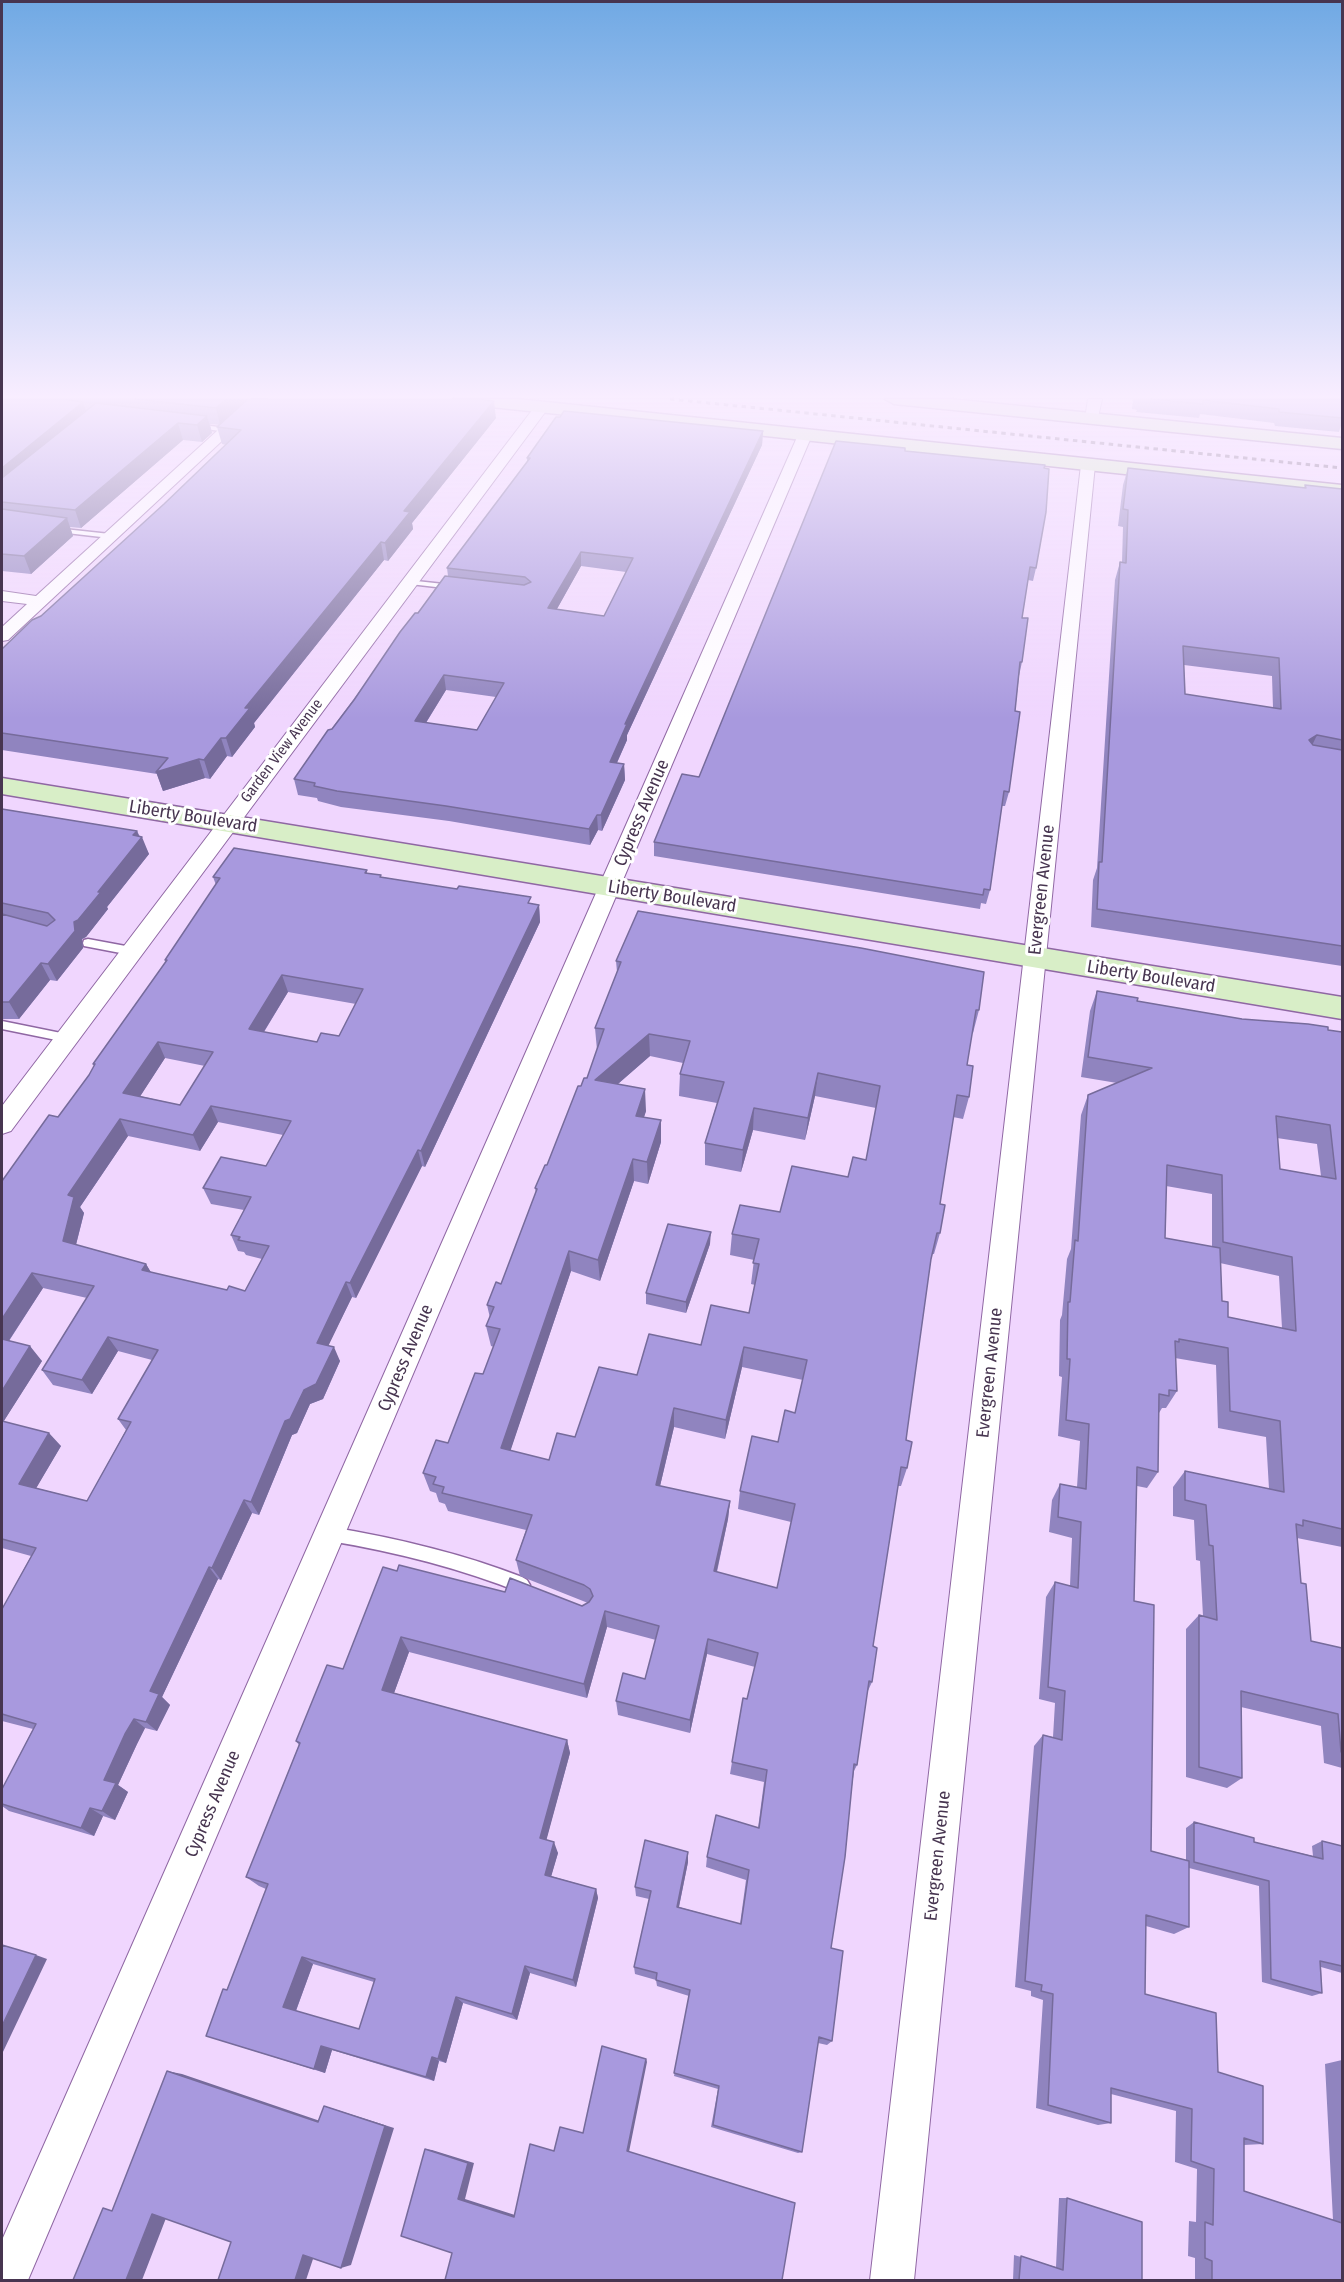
<!DOCTYPE html>
<html>
<head>
<meta charset="utf-8">
<style>
	body { margin:0 }
	#map { position:relative; width:1344px; height:2282px; overflow:hidden; background:#f0d6fe; font-family:"Fira Sans Condensed",sans-serif }
	canvas { display:block }
	.frame { position:absolute; inset:0; border:3px solid #473550; pointer-events:none }
</style>
</head>
<body>
<div id="map">
<canvas width="1344" height="2282"></canvas>
<div class="frame"></div>
</div>
<script>
const context = document.querySelector('canvas').getContext('2d');
context.lineJoin = 'round';
function strokePath(path, color, width, dash) {
  context.strokeStyle = color;
  context.lineWidth = width;
  context.lineCap = dash ? 'butt' : 'round';
  context.setLineDash(dash || []);
  context.stroke(path);
}
function paint(path, color) {
  context.fillStyle = color;
  context.fill(path, 'evenodd');
}
function drawText(font, color, halo, rows, align = 'center') {
  context.font = font + ' "Fira Sans Condensed",sans-serif';
  context.lineWidth = 6;
  context.setLineDash([]);
  context.textBaseline = 'middle';
  context.strokeStyle = halo;
  context.fillStyle = color;
  for (const [text, x, y, turn = 0] of rows) {
    context.save();
    context.translate(x, y);
    context.rotate((+turn || 0) * Math.PI / 180);
    context.textAlign = isNaN(turn) ? turn : align;
    if (halo) context.strokeText(text, 0, 0);
    context.fillText(text, 0, 0);
    context.restore();
  }
}
const lane = new Path2D(`
	M195,424l31,4 3,2 -3,2 -33,-5 -1,-1z
	M55,528l55,6 4,2 -4,2 -52,-6h-3z
	M407,580l46,5 4,2 -4,2 -43,-5h-3z
	M88,939l43,8 5,4 -5,4 -47,-9 -1,-3 1,-3z
	M2,1021l64,13 6,4 -6,4 -64,-13z
	M330,1527c66,11 130,26 192,50l5,3 3,5 -3,5 -5,3c-62,-25 -126,-41 -192,-52l-5,-2 -2,-5 2,-5z`);
const street = new Path2D(`
	M252,399h15l-259,241 -6,1v-14l25,-23 -25,-3v-10l34,5z
	M1088,399h14l-5,23 -5,1 -7,-4z
	M541,404l5,1 2,3 -2,3 -535,720 -9,3v-28l534,-701z
	M805,431l7,4 -784,1845h-26v-40l796,-1805z
	M1088,461l7,4 -181,1815h-44l211,-1815z`);
const secondary = new Path2D(`
	M454,399h63l825,86v12l-879,-93z
	M885,399h65l392,39v11l-448,-45z
	M2,778l1340,219v22l-1340,-225z`);
const rail = new Path2D(`
	M670,399l672,69`);
const wall = new Path2D(`
	M2,399h476l18,19 -84,105 1,6 -25,32 -4,-1 -130,163 1,4 -23,30 -5,-1 -17,23 -5,-1 -42,13 -6,-17 -155,-24v-101l39,-33 123,-112 62,-59 -4,-1 -5,-17 3,-2 -10,-1 2,9 -10,9 -19,-2 -102,88 -11,-1 3,9 -42,38 -29,-3z
	M1133,399h208l1,9v15l-3,9 -64,-6 -1,-3 -74,-9 -1,4 -63,-6 1,-2 -5,-1z
	M763,431l-1,14 -135,290v5l-10,23 7,1 1,16 -23,51 -4,-1 -8,15 -141,-24 -108,-14 -23,-6 -1,-3 -19,-3 -4,-16 124,-166 30,-37 -1,-8 80,-106v-4zM581,566l45,6 -22,44 -47,-7zM446,690l50,7 -19,33 -51,-7z
	M905,451l131,117 -3,13 -5,-1 -6,38v44l-3,14 -4,35 -6,81 -4,14h-3l-12,84 -4,14 -5,-1 -1,6 -326,-53v-14l45,-65z
	M1128,468l176,20 1,-3 37,4v477l-251,-39 2,-47 4,-12 18,-288 5,-18h2l1,-35 -5,-1 5,-41zM1184,665l88,11 1,32 -88,-14z
	M2,809l135,22 12,23 -42,53 1,2 -22,28 -4,2 1,9 -26,33 -7,-1 -31,39h-17z
	M367,870v3l15,4 157,28 1,17 -115,245 -3,-1 -66,132 -4,-1 -24,48 12,16 -17,38 -13,5 -13,29 -5,2 -33,80 -7,-2 -31,67 -3,-1 -56,118 8,8 -13,26 -12,-3 -8,16 -19,41 10,7 -13,28 -12,-4 -9,20 -85,-25 -7,-5v-17l31,-60 -31,-8v-112l29,-53 -29,-8v-367l56,-64 31,-42 5,-9 -1,-2 73,-102 -1,-2 51,-75 -3,-8zM288,992l68,12 -17,32 -22,6 -53,-10zM165,1058l40,8 -25,39 -40,-9zM218,1122l65,13 -17,31 -63,22 8,16 33,6 -13,25 7,16 6,1 2,3 16,4 -17,32 -18,-1 -76,-17 -5,-9 -70,-19 8,-32 -4,-6 48,-71 72,15zM43,1288l44,10 -45,72 11,15 39,9 26,-43 34,9 -34,59 8,11 -39,71 -51,-13 25,-42 -58,-24 39,-61 -33,-20z
	M616,961l363,49 -6,23h-1l-5,32 2,32 -6,22 -10,-2 -13,87v29l-6,21h-2l-1,5 -23,166 -2,15 1,28 -6,18h-3l-25,160 -1,36 -5,11 -10,72 -3,6 -23,177 1,93 -5,4 -9,-2 -16,109 -4,1 -87,-26 7,-38 -44,-13 15,-80 -32,-10 -1,-6 -21,-6 -1,-7 15,-68 -13,-3 -1,-9 53,-35v10l-9,45 61,17 6,-44 -40,-13 1,-10 51,-29 6,-46 -34,-8 2,-12 23,-95 -48,-13 -17,79 -72,-18 -2,-14 29,-22 11,-39 -49,-13 -20,71 -178,-46 -15,41 173,47 3,13 -24,87 12,13 -7,23 45,13 2,9 -22,89 -46,-14 -13,47 -54,-17 -17,60 -7,-2 -5,20 -102,-31 -7,23 -119,-37 21,-46 39,-101 -7,-3 -13,-9 53,-132 -3,-4 47,-72 54,-98 108,21 77,14 6,-3 -68,-27 -4,-16 10,-30 -78,-19 -3,-7 -6,-2 -3,-9 -6,-2 -7,-18 25,-30 35,-69 11,-27 -3,-1 -5,-20 4,-8 -3,-13 14,-21 35,-91 -1,-5 12,-23 34,-79 6,-8 10,-28 -2,-22 22,-56zM650,1056l33,7 -3,11 -1,22 38,7 -12,40v22l36,7 12,-42 52,10 10,-44 61,12 -10,52 -18,17 -68,35 -48,22 -2,21 24,5 -3,24 4,1 -6,28 -48,32 -64,30 -62,62 -26,23 -39,-9 61,-180 29,10 34,-100 14,3 13,-42 -17,-25 2,-6 -28,-27zM742,1367l61,13 -8,33 -17,29 -38,49 -2,18 53,13 -14,66 -60,-16 11,-53 2,-18 -70,-15 14,-59 51,12zM313,1964l61,18 -15,47 -63,-18z
	M1097,991l40,10 105,18 100,13v515l-45,-9 4,45 10,58 31,7v120l-18,-5 -3,-37 -80,-19 1,71 -15,10 -41,-11v-148l13,-14 4,1 -3,-55 -4,-1 -2,-40 -21,-4v-29l12,-16 84,18 -3,-52 -48,-9 -2,-63 -41,-7 2,33 -11,17h-4l-3,5 -1,59 -11,16 -10,-2 -3,115 17,250 35,9v-32l8,-6 60,20 59,14 -1,-10 10,-5 20,5v127l-21,-6 1,26 -10,3 -50,-14 -3,-96 -70,-18v59l-15,7 -28,-8 -1,68 73,78 45,72 -19,1v46l89,29 -8,-156 17,-4v220h-147v-22l-7,-2 1,-35 7,1 1,-53 -22,-7 1,-51 -65,-17v29l-13,2 -62,-17 7,-108 -12,-4v-5l-16,-4 19,-241 9,-11 10,2 2,-34 -16,-4 7,-102 9,-15 15,4 2,-48 -23,-6 3,-32 8,-16 17,3 3,-46 -22,-5 4,-59 -3,-1 1,-56 2,-5 5,-56 4,-10 10,-134 7,-20 29,-12 -36,-6 9,-66zM1277,1138l40,6 4,32 -41,-7zM1166,1186l46,8v53l-47,-9zM1220,1263l59,13 3,52 -54,-11 -6,-16z
	M710,1244l-24,69 -40,-9v-11z
	M1059,2198h8l75,82h-129l1,-25 42,12z`);
const shadedWall = new Path2D(`
	M226,399h22l-28,26 -4,-17z
	M494,401l2,17 -84,105 1,6 -25,32 -3,-18 19,-32z
	M83,402l6,17 -87,72v-23z
	M207,416l5,17 -10,9 -5,-17z
	M178,423l5,17 -102,88 -6,-18z
	M763,431l-1,14 -135,290v5l-17,38v-16l15,-38z
	M67,518l6,18 -42,38 -7,-18z
	M381,542l3,18 -130,163 1,4 -23,30 -6,-19 19,-30z
	M581,552v14l-32,57 -1,-15z
	M444,675l2,15 -29,47 -2,-16z
	M1317,735l-9,19 1,-14z
	M221,738l6,18 -17,23 -6,-19z
	M199,759l6,19 -42,13 -7,-19z
	M624,764l1,16 -23,51 -1,-16z
	M597,815l1,15 -8,15 -1,-16z
	M137,831l3,8 2,-2 7,17 -42,53 1,2 -22,28 -4,2 1,9 -26,33 -9,-17 26,-42 24,-30 35,-57z
	M539,905l1,17 -115,245 -4,-16z
	M41,963l9,17 -31,39 -10,-17z
	M282,975l6,17 -33,54 -6,-17z
	M649,1034l1,22 -53,46 -2,-22z
	M158,1042l7,16 -33,51 -9,-16z
	M818,1073l-3,23 -10,44 3,-22z
	M645,1089l1,22 -9,27 -1,-22z
	M211,1106l7,16 -18,29 -7,-16z
	M754,1108l-1,22 -12,42 2,-22z
	M120,1119l8,17 -48,71 4,6 -11,43 -10,-15 5,-46z
	M661,1120v22l-13,42 -1,-22z
	M418,1150l4,16 -66,132 -6,-15z
	M633,1159l1,22 -34,100 -2,-21z
	M711,1232l-1,12 -24,69v-11z
	M569,1251l2,20 -66,196 -4,-19z
	M146,1264l9,15 -13,-9z
	M32,1273l11,15 -41,63v-32z
	M346,1282l6,15 -29,60 -6,-14z
	M108,1337l10,14 -26,43 -10,-14z
	M30,1346l12,15 -40,63v-33z
	M334,1347l6,14 -17,38 -13,5 -13,29 -5,2 -33,80 -8,-13 34,-81 19,-31z
	M744,1347l-2,20 -17,72 1,-19z
	M674,1408v19l-18,76v-18z
	M49,1433l12,13 -30,51 -12,-13z
	M244,1500l8,13 -31,67 -9,-12z
	M730,1501l-2,18 -15,69 1,-17z
	M209,1567l9,12 -56,118 8,8 -13,26 -11,-9 4,-31z
	M605,1611l2,16 -20,71 -3,-14z
	M401,1637l8,15 -19,52 -8,-14z
	M708,1639l-1,15 -17,79v-13z
	M134,1719l11,9 -8,16 -19,41 10,7 -13,28 -13,-9 2,-31 21,-46z
	M567,1740l3,13 -26,96 -4,-11z
	M90,1808l13,8 -9,20 -13,-8z
	M554,1842l4,11 -9,31 -4,-9z
	M688,1852v10l-11,54v-9z
	M596,1889l2,9 -22,89 -3,-7z
	M36,1955l11,4 -45,95v-28z
	M302,1957l11,7 -18,49 -12,-6z
	M525,1966l5,7 -13,47 -5,-6z
	M456,1997l7,6 -17,60 -8,-4z
	M321,2046l11,4 -7,23 -11,-4z
	M432,2057l7,4 -5,20 -8,-4z
	M646,2059l1,3 -18,90 -2,-1z
	M167,2071l15,3 147,50 -11,-2z
	M324,2106l10,3 60,19 -43,137 -10,3z
	M425,2149l7,1 42,13 -9,36 53,17 -4,1 -56,-18z
	M168,2213l-26,67h-16l26,-66z
	M315,2253l-9,27h-11l8,-25z`);
const building = new Path2D(`
	M2,399h60l21,3 -81,66z
	M136,399h90l-10,9z
	M248,399h230l16,2 -90,110 6,1 -25,31 -4,-1 -136,166h5l-24,30h-5l-17,22 -5,-1 -43,13 12,-14 -166,-25v-84l30,-29 9,-4 123,-112 77,-74 -24,-3z
	M1152,399h189l1,9v10l-63,-6v-3l-76,-9v4z
	M96,403l111,13 -10,9 -19,-2 -103,87 -73,-8v-24z
	M564,411l199,20 -138,293h2l-17,38 14,2 -23,51h-4l-8,14 -143,-23 -109,-15 -23,-5 1,-3 -21,-4 34,-49 4,-1 22,-29 46,-68 15,-19h3l27,-37 79,9 7,-3 -6,-5 -78,-9 83,-110h-3l29,-41h4zM581,552l52,6 -29,58 -56,-8zM444,675l60,8 -27,47 -62,-9z
	M836,441l69,7v3l140,14 -1,3 5,1 -3,43 -10,56 -6,-1 -8,51h6l-6,44h-2l-5,49 5,1 -11,80 -5,-1 -14,99 -6,-1 -1,6 -329,-53 28,-68 17,3z
	M1128,468l178,20 -1,-3 37,4v251l-25,-5 -8,5 4,5 29,5v196l-245,-37 2,-47h3l18,-300 6,1 2,-53 -5,-1zM1183,646l96,12 2,51 -96,-15z
	M2,509l65,9 -43,38 -22,-2z
	M2,809l135,22 -4,4 9,2 -44,55h3l-23,28 -4,2 1,9 -27,33 -7,-1 -32,39h-7v-88l45,12 8,-6 -7,-7 -46,-10z
	M234,848l133,22 -2,3 16,2 -1,2 77,12 2,-3 72,11 -3,6 11,2 -118,246 -3,-1 -68,133 -4,-1 -29,61 17,4 -18,37 -12,6 -14,29 -5,2 -34,81 -7,-2 -32,68 -3,-1 -59,124 9,3 -13,28 -12,-3 -9,15 -21,46 12,3 -14,28 -12,-3 -9,20 -79,-24v-15l34,-65 -34,-10v-105l34,-61 -34,-9v-118l47,12 -30,51 68,17 44,-79 -13,-3 40,-69 -50,-13 -26,43 -40,-10 52,-84 -62,-13 -30,46v-138l47,-66 9,2 31,-42 6,-11h-2l74,-104h-2l55,-82 -7,-1zM282,975l81,14 -24,47 -18,-3 -4,9 -68,-13zM158,1042l55,10 -33,53 -57,-12zM211,1106l80,15 -25,45 -45,-9 -18,31 48,9 -20,38 9,2 -2,3 31,6 -24,45 -16,-5 -2,4 -85,-20 4,-6 -83,-23 11,-44 -6,-2 52,-76 73,16z
	M638,911l223,37 123,24 -5,38h-3l-9,55 6,1 -4,31 -12,-2 -17,109 5,1 -5,28h-3l-6,26 -23,166 -2,15 6,2 -5,26 -6,-1 -28,179 4,2 -5,34 -3,-1 -12,84 -3,-1 -9,93 -14,91 12,3 -11,90 -13,-4 -17,115 -89,-27 6,-39 -45,-13 16,-83 -34,-10 1,-7 -23,-6 17,-76 -16,-4 10,-47 43,12 -11,55 64,17 8,-54 -42,-13 9,-42 43,13 8,-58 -35,-8 11,-64 4,1 11,-46 -50,-14 -18,81 -74,-19 7,-28 22,6 14,-53 -54,-15 -21,73 -183,-47 -19,53 185,50 -27,98 14,4 -9,33 51,14 -23,91 -48,-14 -13,48 -56,-17 -18,62 -6,-2 -6,20 -105,-31 -7,23 -108,-33 17,-47 4,1 41,-106 -22,-7 54,-134 -4,-2 31,-76 16,4 40,-102 14,4 2,-6 106,27 5,-14 72,28 7,-4 4,-6 -3,-7 -6,-4 -68,-25 16,-45 -90,-22 2,-6 -11,-3 3,-7 -13,-4 13,-33 12,3 27,-70 8,1 17,-45 -14,-3 8,-19 -7,-2 9,-23 5,2 36,-95 -2,-1 10,-23h2l31,-79h3l3,-8h3l17,-49 -9,-1 26,-66 -5,-1zM649,1034l41,7 -10,33 44,8 -19,61 38,7 11,-42 54,10 10,-45 62,13 -14,74 -13,-3 -5,20 -56,-11 -12,46 -40,-7 -8,29 27,5 -6,24 6,1 -10,49 -38,-8 -10,40 -52,-11 -12,41 -38,-8 -24,70 -18,-4 -8,27 -48,-12 68,-197 29,9 35,-101 14,3 14,-42 -25,-4 9,-27 -50,-9zM744,1347l63,13 -12,53 -10,-3 -7,32 -26,-6 -12,55 55,13 -18,84 -63,-17 16,-70 -74,-16 18,-77 52,12zM302,1957l73,22 -16,50 -76,-22z
	M1097,991l41,7 -1,3 105,18 66,5 20,3v3l14,2v497l-39,-9v6l-7,-2 5,59 5,1 5,57 31,7v104h-1l-3,-38 -97,-23 1,87 -43,-11v-152l18,5 -4,-74 -4,-1 -3,-40 -21,-5v-29l99,21 -4,-71 -50,-10 -2,-63 -49,-9v3l-4,-1 2,50 -8,-1v6l-10,-2 -1,78 -21,-5 -3,134 20,4 -3,246 38,10v66l-43,-12 -1,79 71,19 2,59 45,14v58l-19,-6v53l98,32v57h-130v-19l-7,-3v-36l8,3 1,-56 -23,-8 1,-52 -81,-21v35l-63,-18 5,-111 -12,-3 1,-6 -17,-4 18,-246 19,5 3,-49 -17,-4 7,-105 23,6 3,-66 -23,-5 2,-33 26,5 3,-65 -23,-4 4,-61h-3l1,-57h2l5,-62 3,1 10,-146 64,-27 -64,-11zM1276,1116l54,9 6,54 -56,-10zM1167,1165l55,10 1,67 69,15 4,74 -68,-14v-15l-6,-1 -2,-53 -55,-10z
	M668,1224l43,8 -25,70 -40,-9z
	M2,1339l28,7 -28,45z
	M1194,1822l60,16v4l69,17 -1,-18 20,5v120l-22,-5 2,32 -51,-14 -2,-98 -75,-19z
	M2,1945l34,10 -34,71z
	M602,2046l44,13 -19,92 168,52 -13,77h-337l7,-27 -51,-17 24,-87 43,14 -10,36 56,18 16,-73 24,7 6,-24 23,6z
	M167,2071l151,51 6,-16 61,20 -44,142 -38,-13 -8,25h-77l13,-38 -79,-28 -26,66h-53l30,-72 9,3z
	M1067,2198l75,24v58h-123l2,-24 42,14z`);
const farStreetnames = [
	["Garden View Avenue",282,751,-53]
];
const streetNames = [
	["Cypress Avenue",642,813,-67],
	["Liberty Boulevard",193,817,9],
	["Evergreen Avenue",1042,890,-84],
	["Liberty Boulevard",672,897,9],
	["Liberty Boulevard",1151,977,9],
	["Cypress Avenue",406,1358,-67],
	["Evergreen Avenue",990,1373,-84],
	["Cypress Avenue",213,1804,-67],
	["Evergreen Avenue",938,1856,-84]
];
strokePath(lane, '#8f67a3', 3);
strokePath(street, '#8f67a3', 2);
strokePath(secondary, '#8f67a3', 3);
paint(lane, '#fff');
paint(street, '#fff');
paint(secondary, '#d8eec7');
strokePath(rail, '#695573', 3, [4.5, 4.5]);
paint(wall, '#9084bf');
paint(shadedWall, '#766b9b');
paint(building, '#a899de');
strokePath(building, '#766b9b', 1.5);
const sky = context.createLinearGradient(0, 0, 0, 719);
sky.addColorStop(0, '#70a9e4');
sky.addColorStop(0.55, '#f8edff');
sky.addColorStop(1, '#f8edff00');
context.fillStyle = sky;
context.fillRect(0, 0, 1344, 719);
drawText('15px', '#473550', '#fff', farStreetnames);
drawText('18px', '#473550', '#fff', streetNames);
</script>
</body>
</html>
